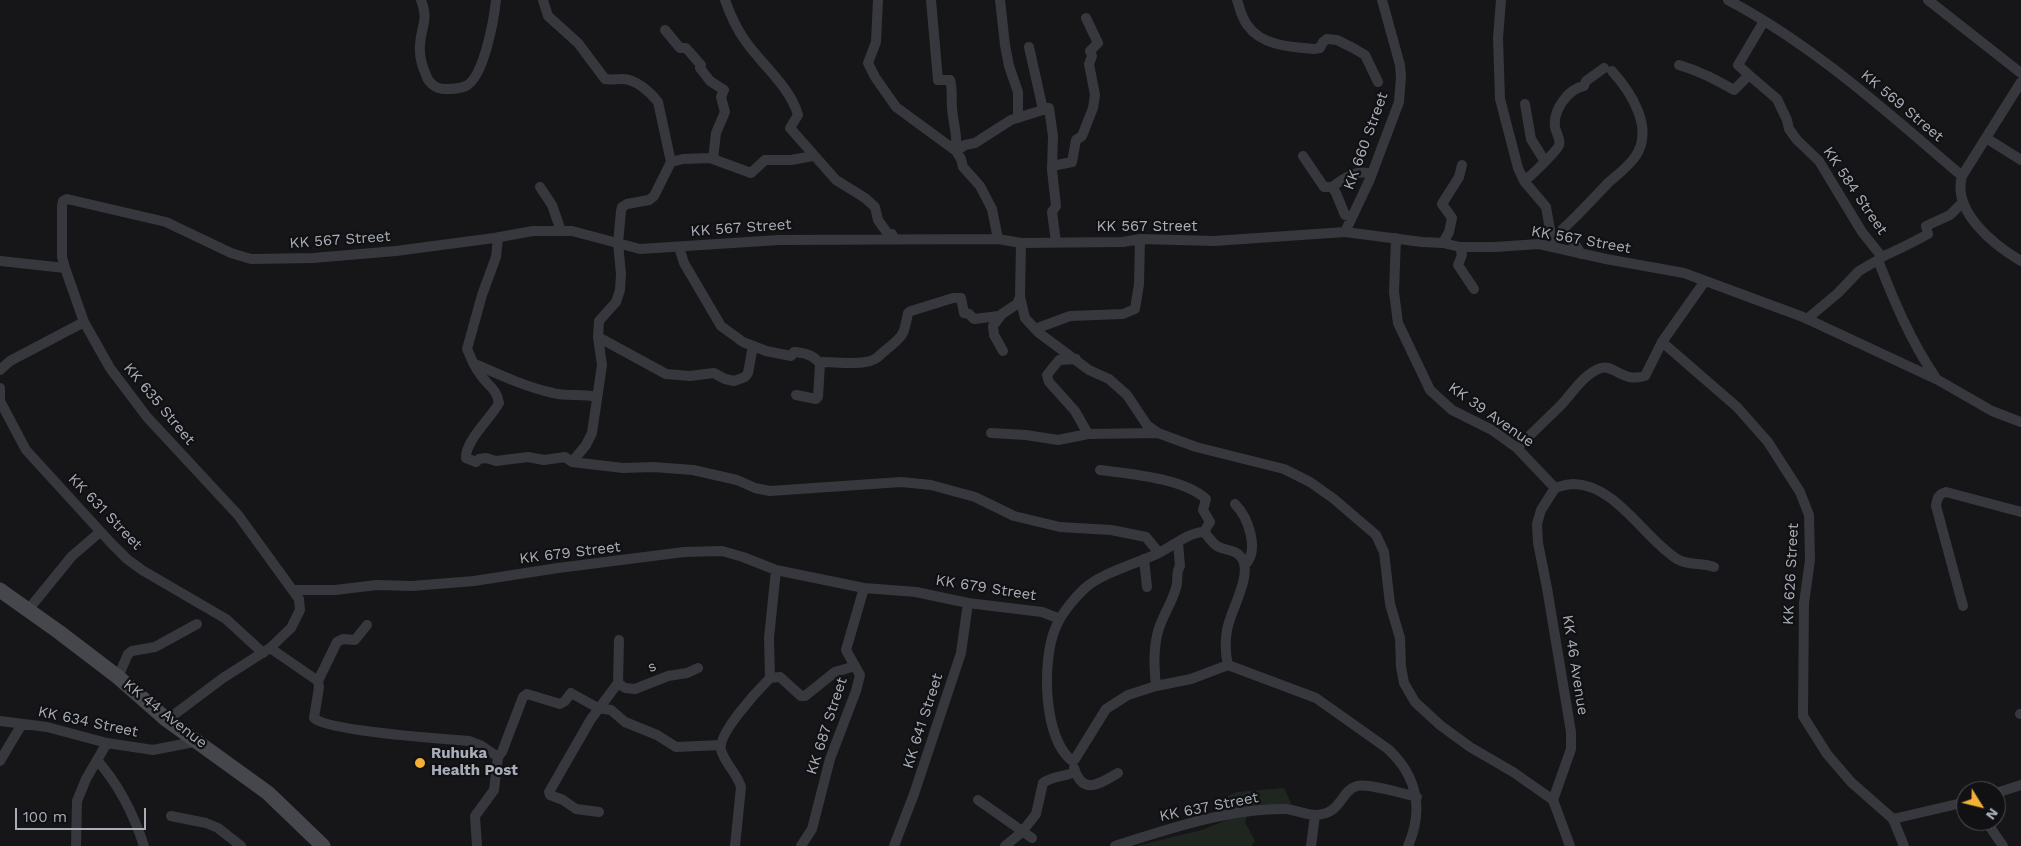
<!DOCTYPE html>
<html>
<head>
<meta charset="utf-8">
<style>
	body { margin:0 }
	#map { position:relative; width:2021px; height:846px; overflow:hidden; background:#161618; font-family:"Work Sans",sans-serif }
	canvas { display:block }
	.north { position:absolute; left:1956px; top:781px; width:50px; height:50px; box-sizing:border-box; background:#111113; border:1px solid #4d4f55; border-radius:50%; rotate:126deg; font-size:14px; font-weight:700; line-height:20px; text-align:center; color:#a8adb8 }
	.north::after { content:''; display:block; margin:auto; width:18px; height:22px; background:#f2b134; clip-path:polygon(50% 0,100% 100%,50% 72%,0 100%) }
	.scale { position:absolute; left:15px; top:808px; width:131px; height:22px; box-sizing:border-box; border:2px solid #a8adb8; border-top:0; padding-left:6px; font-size:15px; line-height:18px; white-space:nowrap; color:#a8adb8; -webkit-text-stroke:4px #111113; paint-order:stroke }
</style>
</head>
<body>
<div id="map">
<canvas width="2021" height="846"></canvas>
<div class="north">N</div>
<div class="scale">100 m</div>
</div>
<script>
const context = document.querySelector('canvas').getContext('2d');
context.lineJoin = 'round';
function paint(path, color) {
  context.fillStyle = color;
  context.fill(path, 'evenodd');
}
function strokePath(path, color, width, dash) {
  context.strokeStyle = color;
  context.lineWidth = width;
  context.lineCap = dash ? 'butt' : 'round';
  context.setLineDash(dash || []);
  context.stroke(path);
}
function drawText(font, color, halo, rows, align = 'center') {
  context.font = font + ' "Work Sans",sans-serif';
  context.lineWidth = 4.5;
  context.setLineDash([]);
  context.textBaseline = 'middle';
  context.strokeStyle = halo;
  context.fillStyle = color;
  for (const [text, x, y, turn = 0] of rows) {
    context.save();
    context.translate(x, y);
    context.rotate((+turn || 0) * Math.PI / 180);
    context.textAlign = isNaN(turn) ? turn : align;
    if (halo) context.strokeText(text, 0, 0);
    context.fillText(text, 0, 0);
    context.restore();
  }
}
const green = new Path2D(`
	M1284,788l7,15 -2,8 -41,3 -3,8 10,19 -4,5h-115l66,-16 32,-13 -6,-14v-7l9,-4z`);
const minor = new Path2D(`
	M421,0c8,22 0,25 -1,45 -1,11 2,21 6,30 3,9 11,15 21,14 5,0 14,-1 19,-3 18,-9 28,-67 30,-86
	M543,0l5,16 30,27 27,36c5,1 11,0 16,0 14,-1 29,13 37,23l13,60 -17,34 -5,4 -22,4 -5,3 -1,4 -3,32 3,31 -1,16 -4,12 -17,19 -1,16 4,28 -10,68 -6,12 -14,17
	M725,0c5,14 10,26 19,39 16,24 46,47 54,76l-8,13 46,52 29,18 10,9 3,13 10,14h4l3,5
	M878,0l-2,42 -8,21 7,14 21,30 60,44 9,-6 10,-2 36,-23 38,-12 4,28 -1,34 4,36 -4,6 4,30
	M931,0l7,80h12c3,10 1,18 2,28 1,15 6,28 4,43l5,8 2,8 17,19 12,23 6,30
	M1000,0l5,45 4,21 9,26v26
	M1237,0c3,9 5,19 11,26 14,20 44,21 66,23l6,-1 3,-6 4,-3 10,1 16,8 12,7 13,27
	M1501,0l-3,38 2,61 18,69 6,13 22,26 6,34 -1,6
	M1728,0c87,46 160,113 234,176 -10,36 32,69 59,85
	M1928,0l93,73
	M665,30l15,18h6l15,17 -1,3 10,13 14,9 -3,7 4,15 -9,21 -3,26
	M1029,47l13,58 1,3h6
	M1679,65c21,6 37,15 55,25l15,-15 28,24 10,21 2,9 8,11 22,21 43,71 20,25 -4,3c16,41 33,82 58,118
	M1749,75l-11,-10 26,-44
	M1525,104l6,35 13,21
	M1986,138l35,22
	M1303,156l21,31h8l4,6 9,22 7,2
	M671,162l12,-3 27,-1 41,15 14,-13h26l22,-4
	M1052,166l20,-4 4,-22 6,-4 11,-28 2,-13 -6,-31 3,-8 -2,-5 8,-8 -12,-25
	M1962,176l59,-94
	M1524,181c6,-4 33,-30 35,-36 2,-6 -3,-12 -4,-18 -2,-17 13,-38 29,-41l2,-5 18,-13
	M540,187l12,18 9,26
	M1332,187c12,-9 24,-18 40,-13
	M1345,232l25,-53 29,-77 2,-25 -1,-12 -18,-65
	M498,238l-2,19 -14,38 -15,54c4,8 7,18 13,25 7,11 17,15 19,29 -8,15 -34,38 -33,55l10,4 3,-3 7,-1 10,3 32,-4 16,3 21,-3 7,5 51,6 30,-1 40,3 44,10 18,8 15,3 131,-9 30,3 44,12 39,19 46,11 51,3 35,7 13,16
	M1396,238l-2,54 4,31 32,67 22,20 40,20 25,18 38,40
	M1021,243l-1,54 5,21 14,15 50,37 20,9 18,16 20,30 11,8 38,14 88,22 26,13 24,17 42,36 8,17 6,52 10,34 1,29 3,16 11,19 25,23 30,22 43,25 40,28
	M1443,243l6,-11 3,-14 -10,-14 17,-27 3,-12
	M679,247l5,16 37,63 22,16 23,9 25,5 3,-4c11,1 20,3 26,12
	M1460,247l2,8 -4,10 16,24
	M1581,254l-6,-10 -13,-12v-2c16,-15 31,-31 46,-47 9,-8 20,-16 27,-26 20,-28 -4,-65 -23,-86
	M1882,257c15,-7 32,-15 46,-23l-2,-8 24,-11 12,-12
	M0,261l65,7
	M1807,319l31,-26 21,-22 19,-11
	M1035,329l35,-13 53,-2 12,-5 4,-25 1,-45
	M598,337l68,37 24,2 24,-3 11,6 9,2 11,-4 3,-4 5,-27
	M1662,342l75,65 31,35 32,50 9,23 1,45 -6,43 -1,113 24,38 24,28 42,37 73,-17
	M1003,351l-9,-16 -1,-9 9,-12 15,-10 3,-7
	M1076,359l-17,1 -12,15 2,7 26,29 13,23
	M475,364c25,11 51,23 78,29 14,4 29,0 43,4
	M0,370l10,-9 74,-39
	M0,388v13l26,49 85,93 16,16 15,11 84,49 37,34
	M796,395l20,4 2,-2 2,-33 3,-2c13,0 40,4 52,-3 4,-2 8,-7 12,-10 17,-13 17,-15 21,-36l3,-2 42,-13h8l3,15 5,1 5,5 25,-3
	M991,433l35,2 32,5 30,-6 70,-1
	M1517,448c15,-15 30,-29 45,-44 11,-12 23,-31 39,-36 13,-4 21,15 44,8l17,-34 43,-61
	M1100,470c30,4 83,8 106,29l-3,11 7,12 -6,10
	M1555,488l-14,22 -4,14 1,19 9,45 24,144v17l-18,51 17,46
	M1555,488c6,-2 13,-4 19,-4 42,1 70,54 103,75 11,7 25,3 37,8
	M1235,504c13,13 25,46 10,61
	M1144,559l3,28
	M295,590h40l42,-5 35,1 62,-5 84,-13 126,-16 38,-1 21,6 33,13 88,18 52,4 52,11 74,9 18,7
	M1963,606l-27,-100c1,-7 2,-12 10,-14l75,20
	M28,610l44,-54 28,-24
	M270,648l48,33 1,6 -5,31c13,13 131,21 155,23l13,5 16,11 4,-5 21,-55 4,-3 33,10 5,-3 6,-8 27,15 13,2 14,12 32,13 19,12 45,-2
	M1228,665l-37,14 -35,7 -28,9 -22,14 -31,50 -4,1c-28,-24 -29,-99 -16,-131 5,-13 18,-30 29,-40 17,-16 54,-26 75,-36 14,-7 30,-21 45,-21 4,4 8,11 13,14 8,5 18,3 24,11 13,16 -11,54 -14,73 -2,12 -2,23 1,35l88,33 72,51c29,27 36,60 20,97
	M118,677l10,-23 4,-3 23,-4 42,-23
	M770,678l10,-1 21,19h4l30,-24 20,-6
	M318,681l19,-39 6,-3 12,1 12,-15
	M618,683l7,5 10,1 33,-13 19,-3 11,-5
	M1156,686c-2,-20 -3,-39 3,-58 5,-14 13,-26 17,-40 3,-8 -1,-14 4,-22l-2,-23
	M2020,714h1
	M167,720l56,-42 47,-30 21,-20 9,-18 -1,-11 -61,-84 -91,-98 -37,-49 -26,-46 -19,-54 -3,-11v-51l1,-5 4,-2 99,23 65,31 20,6 62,-1 83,-7 98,-13 39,-7h39l68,18 139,-9 219,-1 23,4 102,-1 17,-3 74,2 131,-9 77,10 21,1 17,4h35l44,-3 67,15 78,14 119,44 135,63 54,31 29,11
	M0,721l47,6 60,16 46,7 46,-9
	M97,760c22,25 37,55 47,86
	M0,761l22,-37
	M1074,768c9,28 25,16 44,5
	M1996,793l25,-8
	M978,800l54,38
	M599,812l-23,-3 -13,-9 -13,-5 -1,-3 42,-73 27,-36 1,-43
	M171,816l35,7 12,5 23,18
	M1893,819l11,27
	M1986,821l17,25
	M76,846l1,-45 9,-22 21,-36
	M477,846l-2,-30 19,-26 4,-33
	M735,846l6,-59c-4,-14 -16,-23 -20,-37 -4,-16 37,-60 49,-72l-1,-40 7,-68
	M801,846l11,-17 18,-70 26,-68 4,-16 -14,-25 18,-62
	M894,846l20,-52 47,-141 7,-50
	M1005,846l17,-14 14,-18 7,-31c9,-7 21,-6 32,-11
	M1115,846c53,-17 115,-38 171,-37 10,1 20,6 30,6 26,-1 24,-24 41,-29 11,-3 47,8 60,11
	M1311,846l4,-31`);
const secondary = new Path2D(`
	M0,590l59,42 59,45 49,43 101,73 55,53`);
const markers = [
	[420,763,6,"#f2b134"]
];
const streetNames = [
	["KK 569 Street",1902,106,40],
	["KK 660 Street",1366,141,-70],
	["KK 584 Street",1855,191,56],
	["KK 567 Street",1147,227],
	["KK 567 Street",741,228,-4],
	["KK 567 Street",340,240,-4],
	["KK 567 Street",1581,240,10],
	["KK 635 Street",159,404,50],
	["KK 39 Avenue",1491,415,35],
	["KK 631 Street",105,512,46],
	["KK 679 Street",570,553,-7],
	["KK 626 Street",1791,574,-87],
	["KK 679 Street",986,588,9],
	["KK 46 Avenue",1575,665,81],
	["s",652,667,-22],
	["KK 44 Avenue",165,714,38],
	["KK 641 Street",923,721,-72],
	["KK 634 Street",88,722,12],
	["KK 687 Street",827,726,-72],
	["KK 637 Street",1209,807,-11]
];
const poiNames = [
	["Ruhuka",431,754],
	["Health Post",431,771]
];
paint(green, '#1e261f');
strokePath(minor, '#37383d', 10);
strokePath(secondary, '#45474d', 15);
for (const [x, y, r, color] of markers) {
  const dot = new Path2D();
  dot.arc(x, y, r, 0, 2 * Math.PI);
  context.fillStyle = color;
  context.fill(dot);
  strokePath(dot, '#111113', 2);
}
drawText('15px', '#a8adb8', '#111113', streetNames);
drawText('bold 15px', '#a8adb8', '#111113', poiNames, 'left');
</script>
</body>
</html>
